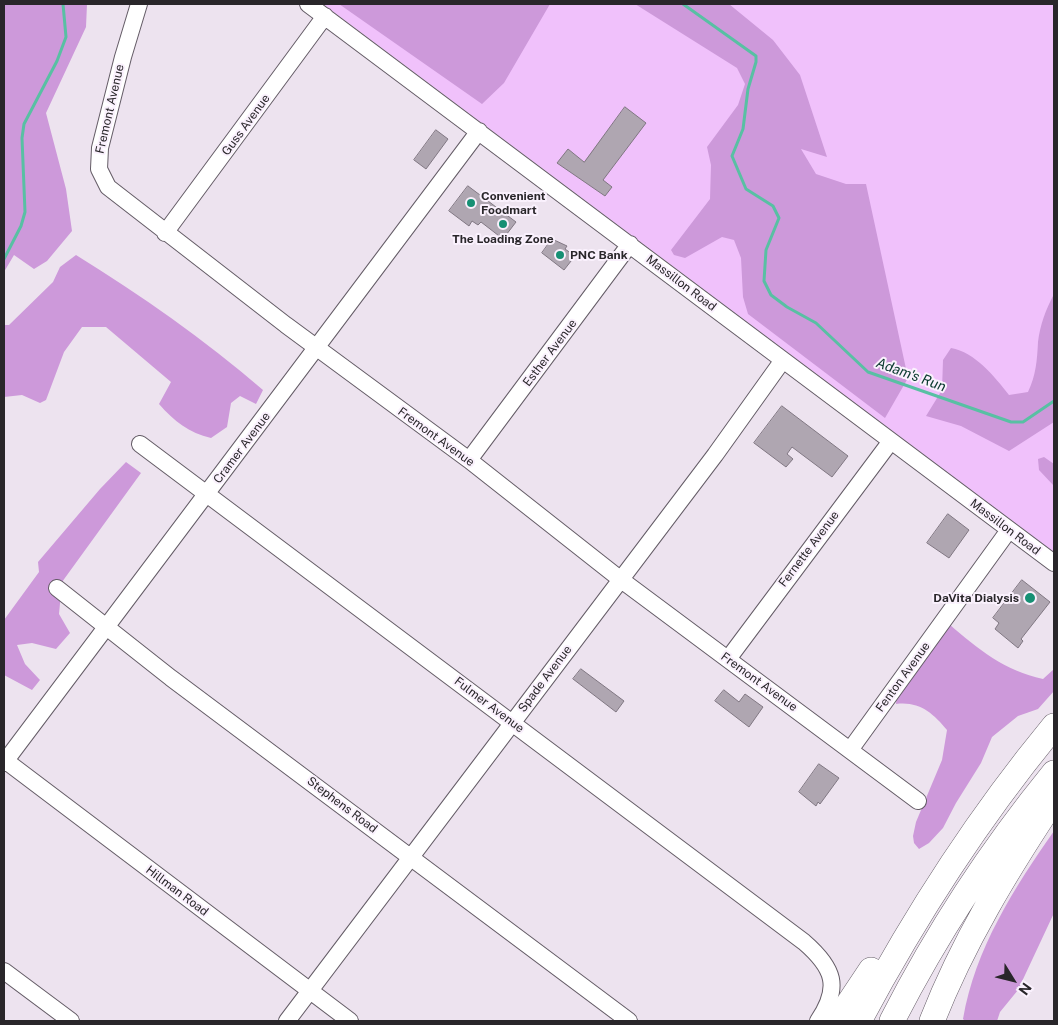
<!DOCTYPE html>
<html>
<head>
<meta charset="utf-8">
<style>
	body { margin:0 }
	#map { position:relative; width:1058px; height:1025px; overflow:hidden; background:#ede3ef; font-family:"Public Sans",sans-serif }
	canvas { display:block }
	.frame { position:absolute; inset:0; border:5px solid #29262a; pointer-events:none }
	.north { position:absolute; left:988px; top:955px; width:50px; height:50px; -webkit-text-stroke:4px #faf1fd; paint-order:stroke; rotate:126deg; font-size:14px; font-weight:700; line-height:20px; text-align:center; color:#29262a }
	.north::after { content:''; display:block; margin:auto; width:18px; height:22px; background:#29262a; clip-path:polygon(50% 0,100% 100%,50% 72%,0 100%) }
</style>
</head>
<body>
<div id="map">
<canvas width="1058" height="1025"></canvas>
<div class="frame"></div>
<div class="north">N</div>
</div>
<script>
const context = document.querySelector('canvas').getContext('2d');
context.lineJoin = 'round';
function paint(path, color) {
  context.fillStyle = color;
  context.fill(path, 'evenodd');
}
function strokePath(path, color, width, dash) {
  context.strokeStyle = color;
  context.lineWidth = width;
  context.lineCap = dash ? 'butt' : 'round';
  context.setLineDash(dash || []);
  context.stroke(path);
}
function drawText(font, color, halo, rows, align = 'center') {
  context.font = font + ' "Public Sans",sans-serif';
  context.lineWidth = 4;
  context.setLineDash([]);
  context.textBaseline = 'middle';
  context.strokeStyle = halo;
  context.fillStyle = color;
  for (const [text, x, y, turn = 0] of rows) {
    context.save();
    context.translate(x, y);
    context.rotate((+turn || 0) * Math.PI / 180);
    context.textAlign = isNaN(turn) ? turn : align;
    if (halo) context.strokeText(text, 0, 0);
    context.fillText(text, 0, 0);
    context.restore();
  }
}
const green = new Path2D(`
	M323,4h731v548z`);
const forest = new Path2D(`
	M4,4h83l-1,23 -40,86 20,76 6,42 -25,30 -13,8 -20,-14 -10,17z
	M339,4h211l-46,79 -22,21z
	M635,4h94l44,36 27,35 27,82 -26,-8 15,25 30,10h20l42,194 -23,40 -137,-104 -5,-17 -2,-39 -7,-18 -12,-3 -37,21 -11,-3 -3,-5 39,-51 1,-34 -4,-18 31,-42 7,-21 -8,-16z
	M76,255c66,41 128,84 187,135l-7,14 -16,-8 -9,7 -4,24 -16,11c-22,-5 -37,-17 -52,-34l12,-22 -65,-55h-24l-18,25 -18,48 -6,3 -18,-8 -18,2v-72h5l44,-43 7,-15z
	M1054,294v128l-45,29 -48,-25 -35,-10 16,-26 1,-30 8,-12c24,4 44,29 58,47l19,-3c8,-17 9,-31 10,-50 2,-17 8,-33 16,-48z
	M1044,457l10,7v22l-15,-16 -1,-11z
	M126,462l15,11 -79,109 -3,32 11,19 -14,16 -24,-6 -15,2 8,19 15,16 -8,10 -28,-15v-55l35,-48 -1,-10 62,-73z
	M949,624c29,25 56,47 94,55l11,-10v22l-16,18 -20,7 -26,21 -11,26 -25,40 -13,25 -14,15 -10,6 -5,-6 -1,-7 3,-14 26,-62 5,-30c-14,-17 -28,-29 -51,-26l1,-10z
	M1054,831v82l-36,77 -18,22 -3,9h-32l-2,-2c12,-70 51,-131 91,-188z`);
const stream = new Path2D(`
	M683,4l73,52v6l-8,27 -5,40 -11,27 14,33 27,17 6,12 -13,32 -2,31 7,14 16,12 29,16 52,49 143,50h12l31,-21
	M4,259l17,-33 4,-14 -3,-74 2,-14 33,-63 9,-24 -3,-33`);
const building = new Path2D(`
	M625,107l21,16 -43,57 9,7 -7,9 -48,-33 11,-14 16,13z
	M436,130l12,9 -22,30 -12,-9z
	M468,186l48,36 -13,17 -22,-17 -3,3 -6,-4 -3,5 -20,-15z
	M552,239l15,7 -2,3 10,7 -11,14 -22,-17z
	M782,406l66,50 -16,21 -40,-30 -5,7 6,5 -7,8 -32,-24z
	M948,514l21,16 -20,28 -22,-15z
	M1022,580l28,22 -29,37 2,2 -5,7 -23,-19 4,-6 -6,-5z
	M581,669l43,32 -8,11 -43,-33z
	M724,690l15,12 6,-8 18,13 -14,20 -34,-26z
	M819,764l20,14 -19,26 -2,-2 -2,4 -17,-14z`);
const minor = new Path2D(`
	M139,4l-16,53 -23,91 -1,21 9,18 178,138 183,135 151,119 298,222
	M308,4l746,559
	M165,233l160,-217
	M140,444l664,498c30,26 37,45 14,79
	M469,460l161,-216
	M57,588l114,90 458,343
	M728,659l163,-218
	M850,750l159,-220
	M6,761l344,260
	M4,763l475,-632
	M4,971l67,50
	M287,1021l428,-566 68,-95`);
const highway = new Path2D(`
	M837,1021l34,-51
	M859,1021c56,-105 119,-203 195,-295
	M892,1021c45,-88 100,-172 162,-248
	M932,1021c31,-79 75,-151 122,-222`);
const markers = [
	[471,203,5,"#169074"],
	[503,224,5,"#169074"],
	[560,255,5,"#169074"],
	[1030,598,6,"#169074"]
];
const streetNames = [
	["Fremont Avenue",110,109,-77],
	["Guss Avenue",246,125,-54],
	["Massillon Road",681,283,37],
	["Esther Avenue",550,353,-53],
	["Fremont Avenue",436,437,36],
	["Cramer Avenue",242,448,-53],
	["Massillon Road",1005,527,37],
	["Fernette Avenue",809,549,-53],
	["Fenton Avenue",903,677,-54],
	["Spade Avenue",545,679,-53],
	["Fremont Avenue",759,682,36],
	["Fulmer Avenue",489,705,37],
	["Stephens Road",342,805,37],
	["Hillman Road",177,891,37]
];
const poiNames = [
	["Convenient",481,196],
	["Foodmart",481,210],
	["The Loading Zone",503,239,"center"],
	["PNC Bank",570,255],
	["DaVita Dialysis",1019,598,"right"]
];
const waterNames = [
	["Adam's Run",911,375,20]
];
paint(green, '#f0c1fb');
paint(forest, '#cd99da');
strokePath(stream, '#58c0a3', 3);
paint(building, '#afa6b1');
strokePath(building, '#807782', 1);
strokePath(minor, '#645c66', 18);
strokePath(highway, '#645c66', 26);
strokePath(minor, '#fff', 16);
strokePath(highway, '#fff', 25);
for (const [x, y, r, color] of markers) {
  const dot = new Path2D();
  dot.arc(x, y, r, 0, 2 * Math.PI);
  context.fillStyle = color;
  context.fill(dot);
  strokePath(dot, '#faf1fd', 2);
}
drawText('12px', '#29262a', '#faf1fd', streetNames);
drawText('bold 12px', '#29262a', '#faf1fd', poiNames, 'left');
drawText('italic 14px', '#08392d', '#faf1fd', waterNames);
</script>
</body>
</html>
